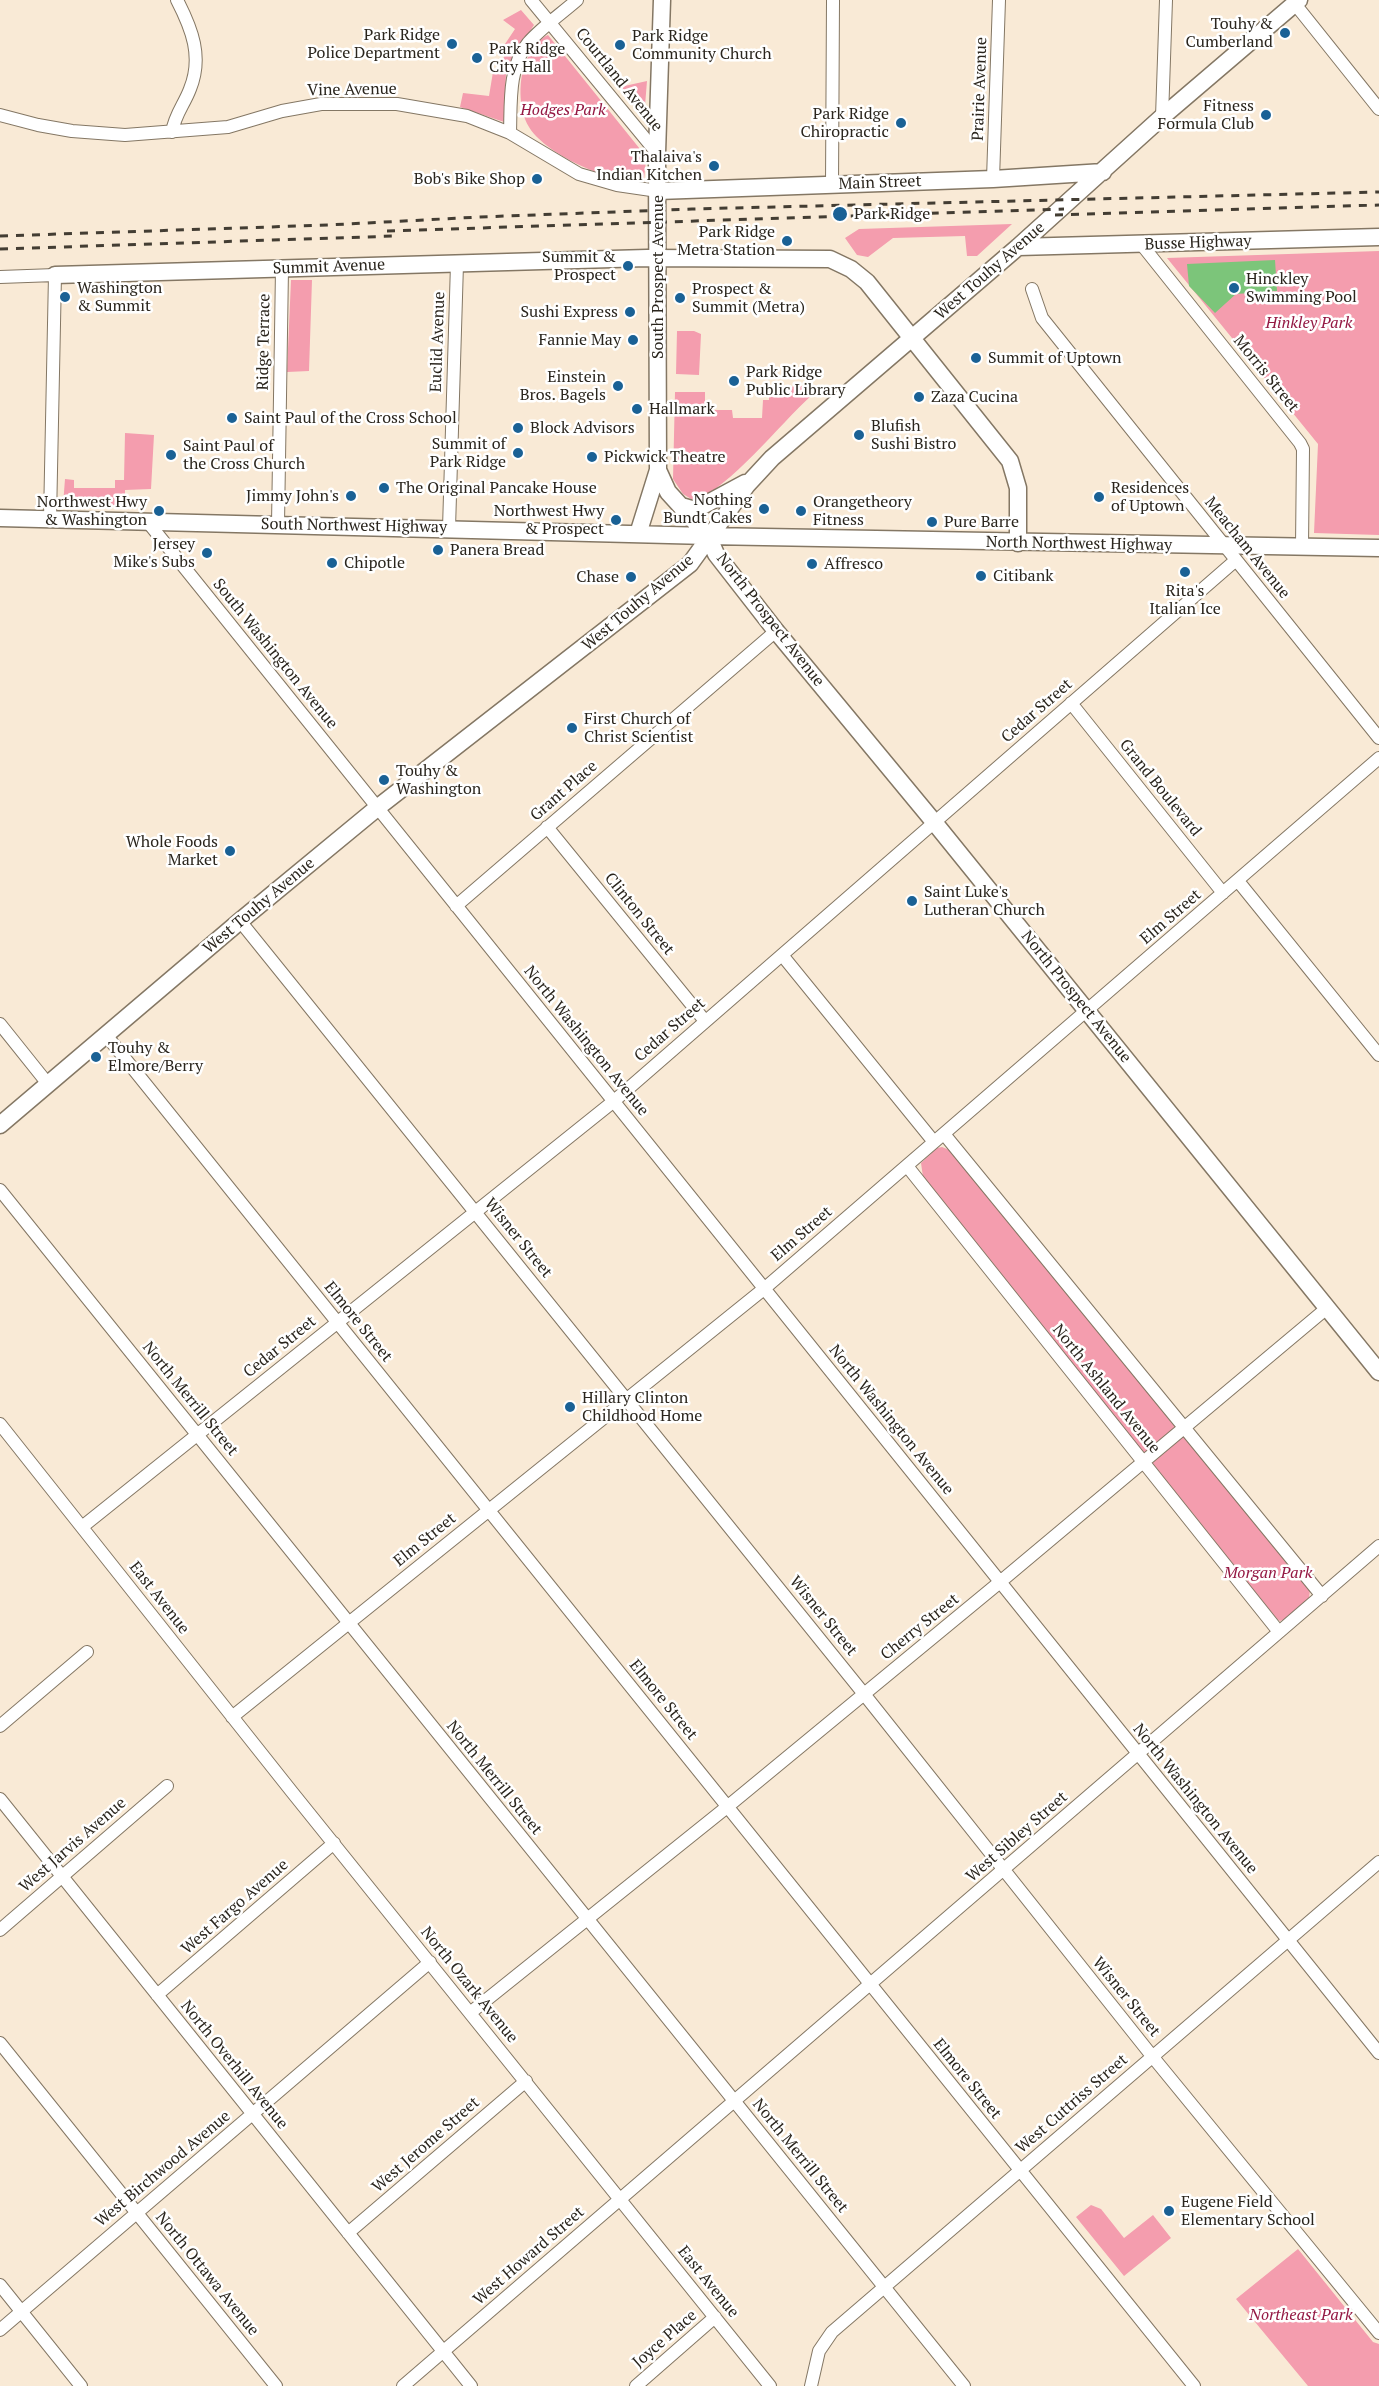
<!DOCTYPE html>
<html>
<head>
<meta charset="utf-8">
<style>
	body { margin:0 }
	canvas { display:block; background:#f9ead6 }
</style>
</head>
<body>
<canvas width="1379" height="2386"></canvas>
<script>
const context = document.querySelector('canvas').getContext('2d');
context.lineJoin = 'round';
function paint(path, color) {
  context.fillStyle = color;
  context.fill(path, 'evenodd');
}
function strokePath(path, color, width, dash) {
  context.strokeStyle = color;
  context.lineWidth = width;
  context.lineCap = dash ? 'butt' : 'round';
  context.setLineDash(dash || []);
  context.stroke(path);
}
function drawText(font, color, halo, rows, align = 'center') {
  context.font = font + ' "PT Serif",serif';
  context.lineWidth = 5;
  context.setLineDash([]);
  context.textBaseline = 'middle';
  context.strokeStyle = halo;
  context.fillStyle = color;
  for (const [text, x, y, turn = 0] of rows) {
    context.save();
    context.translate(x, y);
    context.rotate((+turn || 0) * Math.PI / 180);
    context.textAlign = isNaN(turn) ? turn : align;
    if (halo) context.strokeText(text, 0, 0);
    context.fillText(text, 0, 0);
    context.restore();
  }
}
const green = new Path2D(`
	M521,10l13,15 -17,26 -11,22 -2,49 -44,-15 3,-14 26,3 4,-24 4,-1 9,-18 -5,-3 14,-21 -12,-9z
	M548,35l96,119 2,6 -2,19c-30,8 -100,-26 -115,-52 -11,-18 -11,-49 -2,-68 5,-8 11,-20 21,-24z
	M647,81l-3,37 -24,-31z
	M1012,224l-35,32h-10l-2,-20 -72,2 -25,19 -11,-2 -12,-17 14,-9z
	M1379,251v284l-65,-2 4,-89 -151,-186z
	M291,280h21l-3,91 -22,1z
	M677,331h17l7,3 -2,41 -23,-1z
	M823,385c-44,38 -77,87 -127,117l-13,-8 -10,-15 2,-87h30v18h27l1,8h29l1,-18h6v-12z
	M125,433l29,2 -3,54 -26,1v15h-62l2,-26 9,1v8h41v-8h9z
	M942,1147l10,4 358,439 -1,8 -24,21 -5,2 -3,-2 -349,-435 -5,-7 -2,-14 16,-15z
	M1091,2205l10,4 23,29 29,-23 18,23 -47,38 -48,-59z
	M1298,2249l75,93 6,2v42h-71l-72,-87z`);
const water = new Path2D(`
	M1275,260l2,31 -41,3 -21,19 -26,-27 -2,-22z`);
const street = new Path2D(`
	M531,0l126,153
	M1295,4l84,105
	M0,115l38,10 34,6 53,4 103,-8 54,-16 39,-7h76l70,12 43,17 69,41 38,11 41,6
	M1162,117l4,-117
	M172,132c3,-18 12,-27 18,-43 13,-32 2,-60 -13,-89
	M510,133c1,-29 -2,-66 18,-90 14,-16 33,-29 49,-43
	M993,179l6,-179
	M832,185l1,-185
	M1142,245l158,198 3,6 -1,97
	M0,277l55,-2 -5,244
	M1032,289l10,29 337,420
	M147,521l1232,1532
	M278,524l4,-255
	M449,528l8,-264
	M1071,703l152,190
	M547,827l158,194
	M1238,881l141,174
	M456,906l320,-275
	M240,921l624,773 288,362 227,277
	M782,955l152,187
	M0,1024l48,60
	M106,1035l1088,1351
	M944,1134l378,462
	M907,1166l372,466
	M0,1190l964,1196
	M0,1424l292,368 478,594
	M82,1527l532,-426 622,-541
	M232,1717l533,-429 614,-530
	M0,1726l87,-74
	M0,1799l471,587
	M0,1930l167,-144
	M157,1995l177,-152
	M470,2013l257,-206 273,-225 327,-274
	M0,2043l276,343
	M348,2233l178,-152
	M0,2285l81,101
	M0,2330l430,-368
	M403,2386l976,-840
	M636,2386l79,-69
	M811,2386l8,-35 13,-19 547,-470`);
const secondary = new Path2D(`
	M662,0l-5,153 1,317 10,22 40,44 8,18 60,77 158,191 445,550
	M658,191l335,-12 110,-7
	M1018,247l361,-10
	M55,275l592,-17 183,1 21,10 16,13 143,179 8,27v55
	M681,506l14,4 50,-27
	M0,518l708,18 671,12
	M638,534l20,-64
	M0,1125l240,-204 137,-113 313,-244 57,-79 25,-27 246,-211 144,-130 137,-117`);
const rail = new Path2D(`
	M1055,215l324,-10
	M387,231l677,-22
	M0,236l328,-11 152,-8 212,-8 687,-17
	M0,249l395,-13`);
const markers = [
	[1285,33,6,"#1a6195"],
	[452,44,6,"#1a6195"],
	[620,45,6,"#1a6195"],
	[477,58,6,"#1a6195"],
	[1266,115,6,"#1a6195"],
	[901,123,6,"#1a6195"],
	[714,166,6,"#1a6195"],
	[537,179,6,"#1a6195"],
	[840,214,8,"#1a6195"],
	[787,241,6,"#1a6195"],
	[628,266,6,"#1a6195"],
	[1234,288,6,"#1a6195"],
	[65,297,6,"#1a6195"],
	[680,298,6,"#1a6195"],
	[630,312,6,"#1a6195"],
	[633,340,6,"#1a6195"],
	[976,358,6,"#1a6195"],
	[734,381,6,"#1a6195"],
	[618,386,6,"#1a6195"],
	[919,397,6,"#1a6195"],
	[637,409,6,"#1a6195"],
	[232,418,6,"#1a6195"],
	[518,428,6,"#1a6195"],
	[859,435,6,"#1a6195"],
	[518,453,6,"#1a6195"],
	[171,455,6,"#1a6195"],
	[592,457,6,"#1a6195"],
	[384,488,6,"#1a6195"],
	[351,496,6,"#1a6195"],
	[1099,497,6,"#1a6195"],
	[764,509,6,"#1a6195"],
	[159,511,6,"#1a6195"],
	[801,511,6,"#1a6195"],
	[616,520,6,"#1a6195"],
	[932,522,6,"#1a6195"],
	[438,550,6,"#1a6195"],
	[207,553,6,"#1a6195"],
	[332,563,6,"#1a6195"],
	[812,564,6,"#1a6195"],
	[1185,572,6,"#1a6195"],
	[981,576,6,"#1a6195"],
	[631,577,6,"#1a6195"],
	[572,728,6,"#1a6195"],
	[384,780,6,"#1a6195"],
	[230,851,6,"#1a6195"],
	[912,901,6,"#1a6195"],
	[96,1057,6,"#1a6195"],
	[570,1407,6,"#1a6195"],
	[1169,2211,6,"#1a6195"]
];
const poiNames = [
	["Touhy &",1273,24,"right"],
	["Cumberland",1273,42,"right"],
	["Park Ridge",440,35,"right"],
	["Police Department",440,53,"right"],
	["Park Ridge",632,36],
	["Community Church",632,54],
	["Park Ridge",489,49],
	["City Hall",489,67],
	["Fitness",1254,106,"right"],
	["Formula Club",1254,124,"right"],
	["Park Ridge",889,114,"right"],
	["Chiropractic",889,132,"right"],
	["Thalaiva's",702,157,"right"],
	["Indian Kitchen",702,175,"right"],
	["Bob's Bike Shop",525,179,"right"],
	["Park Ridge",854,214],
	["Park Ridge",775,232,"right"],
	["Metra Station",775,250,"right"],
	["Summit &",616,257,"right"],
	["Prospect",616,275,"right"],
	["Hinckley",1246,279],
	["Swimming Pool",1246,297],
	["Washington",77,288],
	["& Summit",77,306],
	["Prospect &",692,289],
	["Summit (Metra)",692,307],
	["Sushi Express",618,312,"right"],
	["Fannie May",621,340,"right"],
	["Summit of Uptown",988,358],
	["Park Ridge",746,372],
	["Public Library",746,390],
	["Einstein",606,377,"right"],
	["Bros. Bagels",606,395,"right"],
	["Zaza Cucina",931,397],
	["Hallmark",649,409],
	["Saint Paul of the Cross School",244,418],
	["Blufish",871,426],
	["Sushi Bistro",871,444],
	["Block Advisors",530,428],
	["Summit of",506,444,"right"],
	["Park Ridge",506,462,"right"],
	["Saint Paul of",183,446],
	["the Cross Church",183,464],
	["Pickwick Theatre",604,457],
	["The Original Pancake House",396,488],
	["Residences",1111,488],
	["of Uptown",1111,506],
	["Jimmy John's",339,496,"right"],
	["Nothing",752,500,"right"],
	["Bundt Cakes",752,518,"right"],
	["Northwest Hwy",147,502,"right"],
	["& Washington",147,520,"right"],
	["Orangetheory",813,502],
	["Fitness",813,520],
	["Northwest Hwy",604,511,"right"],
	["& Prospect",604,529,"right"],
	["Pure Barre",944,522],
	["Jersey",195,544,"right"],
	["Mike's Subs",195,562,"right"],
	["Panera Bread",450,550],
	["Chipotle",344,563],
	["Affresco",824,564],
	["Citibank",993,576],
	["Chase",619,577,"right"],
	["Rita's",1185,591,"center"],
	["Italian Ice",1185,609,"center"],
	["First Church of",584,719],
	["Christ Scientist",584,737],
	["Touhy &",396,771],
	["Washington",396,789],
	["Whole Foods",218,842,"right"],
	["Market",218,860,"right"],
	["Saint Luke's",924,892],
	["Lutheran Church",924,910],
	["Touhy &",108,1048],
	["Elmore/Berry",108,1066],
	["Hillary Clinton",582,1398],
	["Childhood Home",582,1416],
	["Eugene Field",1181,2202],
	["Elementary School",1181,2220]
];
const streetNames = [
	["Courtland Avenue",619,80,51],
	["Prairie Avenue",980,89,-88],
	["Vine Avenue",352,90,-1],
	["Main Street",880,183,-2],
	["Busse Highway",1198,243,-2],
	["Summit Avenue",329,267,-2],
	["West Touhy Avenue",990,271,-41],
	["South Prospect Avenue",658,277,-90],
	["Ridge Terrace",264,342,-89],
	["Euclid Avenue",438,342,-88],
	["Morris Street",1266,374,51],
	["South Northwest Highway",354,526,1],
	["North Northwest Highway",1079,544,1],
	["Meacham Avenue",1247,548,51],
	["West Touhy Avenue",638,603,-40],
	["North Prospect Avenue",770,620,52],
	["South Washington Avenue",275,654,51],
	["Cedar Street",1037,711,-41],
	["Grand Boulevard",1160,788,51],
	["Grant Place",564,791,-41],
	["West Touhy Avenue",259,906,-40],
	["Clinton Street",639,914,51],
	["Elm Street",1171,917,-41],
	["North Prospect Avenue",1076,997,51],
	["Cedar Street",670,1030,-41],
	["North Washington Avenue",586,1041,51],
	["Elm Street",802,1234,-41],
	["Wisner Street",518,1238,51],
	["Elmore Street",358,1322,51],
	["Cedar Street",280,1347,-39],
	["North Ashland Avenue",1106,1389,51],
	["North Merrill Street",190,1399,51],
	["North Washington Avenue",891,1420,51],
	["Elm Street",425,1540,-39],
	["East Avenue",159,1598,52],
	["Wisner Street",823,1616,51],
	["Cherry Street",920,1627,-39],
	["Elmore Street",663,1700,51],
	["North Merrill Street",494,1778,51],
	["North Washington Avenue",1195,1799,51],
	["West Sibley Street",1017,1837,-41],
	["West Jarvis Avenue",73,1845,-41],
	["West Fargo Avenue",235,1907,-41],
	["North Ozark Avenue",469,1985,51],
	["Wisner Street",1126,1997,51],
	["North Overhill Avenue",234,2065,51],
	["Elmore Street",967,2079,51],
	["West Cuttriss Street",1072,2104,-41],
	["West Jerome Street",426,2145,-41],
	["North Merrill Street",800,2156,51],
	["West Birchwood Avenue",163,2169,-40],
	["West Howard Street",529,2256,-41],
	["North Ottawa Avenue",207,2274,51],
	["East Avenue",708,2282,51],
	["Joyce Place",665,2339,-41]
];
const parkNames = [
	["Hodges Park",563,110],
	["Hinkley Park",1309,323],
	["Morgan Park",1268,1573],
	["Northeast Park",1301,2315]
];
paint(green, '#f49dae');
paint(water, '#7cc57a');
strokePath(street, '#847764', 14);
strokePath(secondary, '#847764', 19);
strokePath(street, '#fff', 12);
strokePath(secondary, '#fff', 16);
strokePath(rail, '#433d33', 3, [8, 8]);
for (const [x, y, r, color] of markers) {
  const dot = new Path2D();
  dot.arc(x, y, r, 0, 2 * Math.PI);
  context.fillStyle = color;
  context.fill(dot);
  strokePath(dot, '#fff', 2);
}
drawText('16px', '#2a251d', '#fff', poiNames, 'left');
drawText('16px', '#2a251d', '#fff', streetNames);
drawText('italic 16px', '#941843', '#fff', parkNames);
</script>
</body>
</html>
